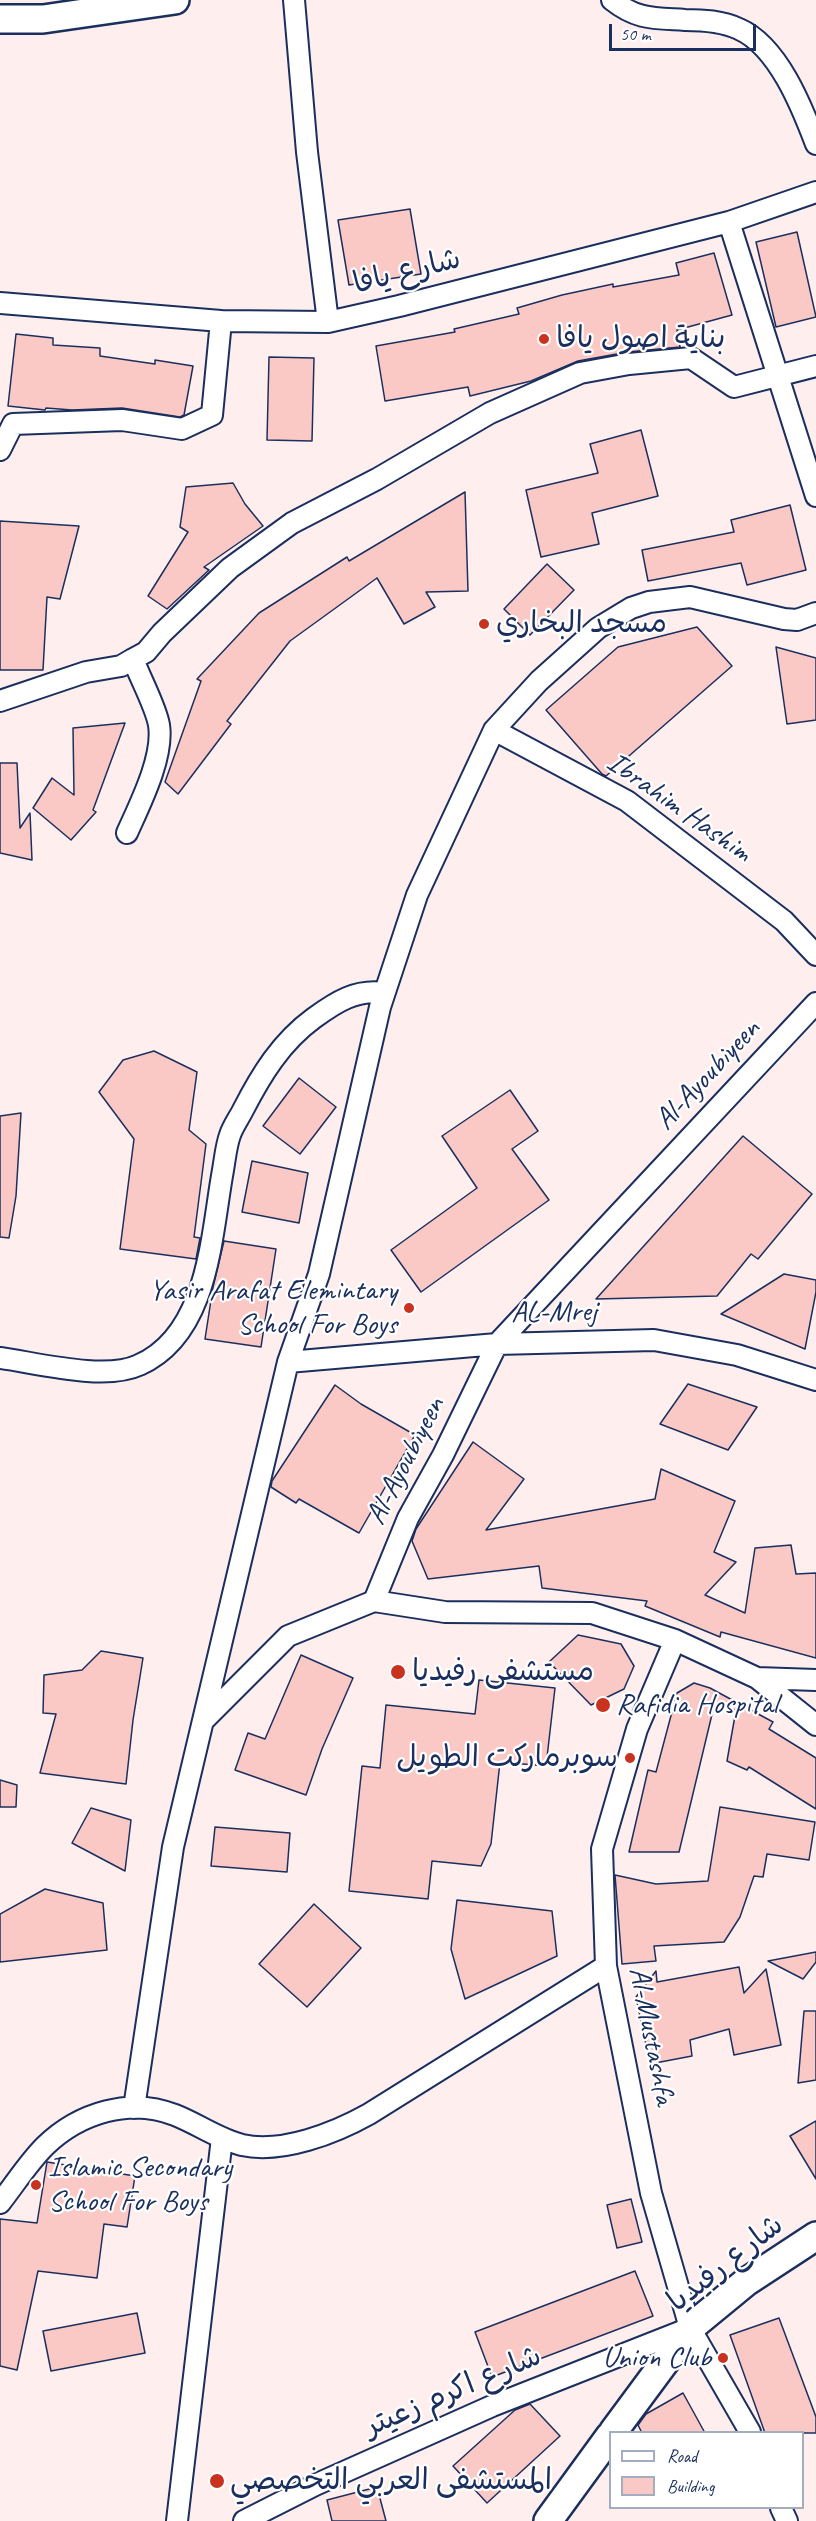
<!DOCTYPE html>
<html>
<head>
<meta charset="utf-8">
<style>
	body { margin:0 }
	#map { position:relative; width:816px; height:2521px; overflow:hidden; background:#feefee; font-family:Caveat,sans-serif }
	canvas { display:block }
	.legend { position:absolute; left:609px; top:2431px; width:195px; height:78px; box-sizing:border-box; background:#fff; border:2px solid #a4acbf; margin:0; padding:8px 10px; list-style:none; font-size:18px; color:#1b2f5e }
	.legend li { display:flex; align-items:center; gap:12px; height:30px }
	.legend b { width:30px; border:2px solid #a4acbf }
	.scale { position:absolute; left:609px; top:24px; width:147px; height:27px; box-sizing:border-box; border:3px solid #1b2f5e; border-top:0; padding-left:8px; font-size:18px; line-height:21px; white-space:nowrap; color:#1b2f5e; -webkit-text-stroke:4px #fff; paint-order:stroke }
</style>
</head>
<body>
<div id="map">
<canvas width="816" height="2521"></canvas>
<ul class="legend">
<li><b style="height:8px;background:#fff"></b>Road</li>
<li><b style="height:16px;background:#fac9c5"></b>Building</li>
</ul>
<div class="scale">50 m</div>
</div>
<script>
const context = document.querySelector('canvas').getContext('2d');
context.lineJoin = 'round';
function paint(path, color) {
  context.fillStyle = color;
  context.fill(path, 'evenodd');
}
function strokePath(path, color, width, dash) {
  context.strokeStyle = color;
  context.lineWidth = width;
  context.lineCap = dash ? 'butt' : 'round';
  context.setLineDash(dash || []);
  context.stroke(path);
}
function drawText(font, color, halo, rows, align = 'center') {
  context.font = font + ' Caveat,"Playpen Sans Arabic",sans-serif';
  context.lineWidth = 4.5;
  context.setLineDash([]);
  context.textBaseline = 'middle';
  context.strokeStyle = halo;
  context.fillStyle = color;
  for (const [text, x, y, turn = 0] of rows) {
    context.save();
    context.translate(x, y);
    context.rotate((+turn || 0) * Math.PI / 180);
    context.textAlign = isNaN(turn) ? turn : align;
    if (halo) context.strokeText(text, 0, 0);
    context.fillText(text, 0, 0);
    context.restore();
  }
}
const building = new Path2D(`
	M410,209l11,65 -72,11 -11,-65z
	M797,232l19,85 -40,10 -20,-85z
	M714,253l18,62 -55,15 3,17 -52,5 -50,9 -47,20 -61,15 -2,-9 -83,14 -9,-55 79,-14 -1,-3 65,-15 -2,-6 45,-13 51,-11v3l66,-12 -3,-12z
	M16,334l37,4v7l47,3v8l55,8v-4l38,6 -9,49 -4,2 -58,-9 -50,2 -26,-2 -1,2 -37,-4z
	M269,357l45,1 -2,83 -45,-1z
	M641,430l17,66 -66,17 7,31 -58,13 -15,-67 72,-17 -8,-29z
	M233,483l12,21 18,22 -59,41 5,3 -42,39 -19,-13 40,-64 -8,-5 6,-40z
	M465,492l3,99 -42,1 9,15 -31,17 -27,-46 -87,63 -63,80 4,3 -53,70 -13,-12 36,-101 -4,-2 62,-66 88,-56 2,4z
	M790,505l16,65 -59,15 -6,-22 -93,18 -6,-31 92,-18 -3,-12z
	M0,521l79,5 -19,73 -13,-2 -4,73h-43z
	M547,564l27,26 -44,45 -26,-26z
	M697,627l35,39 -126,110 -4,-2 -56,-64 72,-63z
	M776,647l40,11v62l-29,4z
	M125,723l-32,87 3,2 -25,28 -38,-32 19,-30 22,17 -1,-67z
	M0,763h17l3,65 10,-15 2,47 -32,-7z
	M154,1051l43,21 -8,58 17,14 -12,93 6,1 -4,21 -76,-10 14,-110 -35,-47 24,-32z
	M299,1078l37,29 -36,47 -37,-28z
	M510,1090l28,41 -26,18 37,51 -128,92 -30,-42 86,-62 -35,-52z
	M21,1113l-5,83 -7,42 -9,-1v-121z
	M743,1136l69,58 -54,65 -7,-5 -34,42 -121,3z
	M252,1161l56,12 -9,50 -57,-11z
	M224,1241l52,8 -15,98 -56,-8 8,-52z
	M784,1274l32,6v12l-11,57 -84,-35z
	M688,1384l69,23 -29,43 -68,-26z
	M335,1385l26,19 54,31 -56,98 -60,-34 -3,4 -25,-16 1,-6z
	M473,1442l51,37 -38,51 169,-31 6,-30 74,32 -21,51 22,10 -31,33 40,18 10,-65 36,-3 5,29 20,-1v85l-95,-26 -1,5 -75,-31 2,-5 -105,-13 -3,-22 -111,13 -16,-38 4,-12z
	M578,1635l43,9 13,22 -10,23 -33,16 -42,-43z
	M101,1651l42,7 -10,62 -7,64 -86,-11 16,-59 -13,-1 1,-38 38,-5z
	M301,1655l52,23 -31,71 -16,46 -71,-25 13,-37 17,6z
	M479,1680l76,8 -9,78 -46,-4 -9,82 -10,22 -49,-5 -4,38 -79,-8 13,-125 18,2 6,-63 89,9z
	M694,1683l16,5 63,34 -4,7 47,29v51l-67,-42 -2,3 -20,-9 9,-51 -22,-4 -35,146h-50l19,-82 8,2 21,-79z
	M0,1780l17,5 -1,22h-16z
	M720,1807l95,15 -6,38 -42,-6 -4,23 -9,-1 -14,41 -16,25 -70,4 2,15 -34,3 -7,-89 41,9 52,-3z
	M91,1808l40,12 -6,51 -53,-28z
	M215,1827l75,6 -3,39 -76,-6z
	M45,1889l58,14 4,47 -107,12v-48z
	M457,1900l95,11 5,45 -92,43 -14,-50z
	M314,1904l47,44 -54,59 -48,-43z
	M816,1952v10l-13,17 -35,-18z
	M739,1967l5,26 22,-24 15,76 -47,10 -5,-26 -39,11 2,16 -42,8 -14,-67 20,-26 1,11z
	M804,2011h12v69l-18,3z
	M816,2121v58l-26,-43z
	M47,2162l88,14 -8,51 -23,-3 -7,54 -59,-7 -21,99 -17,-4v-147l37,4z
	M631,2199l11,43 -25,6 -10,-43z
	M635,2271l18,45 -161,61 -17,-45z
	M137,2313l8,40 -94,18 -8,-40z
	M779,2318l37,99v16h-51l-35,-98z
	M683,2393l22,40h-63l-4,-8 8,-11z
	M530,2404l30,32 -73,67 -34,-37 62,-56z
	M377,2487l9,34h-54l-5,-21z`);
const minor = new Path2D(`
	M294,0l13,152 21,170
	M612,0c25,20 42,18 73,20 18,0 37,1 54,9 39,17 63,78 77,115
	M729,222l87,274
	M0,303l221,18 107,1 71,-16 330,-84 87,-30
	M0,450l13,-26 109,-4 60,9 30,-14 9,-94
	M0,701l86,-29 35,-6 12,-7 13,-7 16,-19 68,-65 62,-45 85,-44 113,-66 90,-40 49,-9 62,-6 43,29 82,-21
	M494,730l133,71 157,120 32,34
	M127,833c13,-29 37,-76 32,-108 -3,-18 -19,-47 -26,-66
	M0,1358c37,5 105,23 139,7 70,-31 72,-129 84,-195 2,-11 3,-24 7,-35 3,-9 9,-17 13,-25 18,-35 38,-68 71,-92 22,-16 42,-29 70,-25
	M288,1362l209,-18 157,-4 83,15 79,25
	M374,1601l34,-83 35,-63 54,-111 319,-341
	M374,1601l71,11 147,1 83,27 82,38 59,47
	M675,1640l-38,89 -35,120 4,117 45,227 39,135 60,104
	M757,1678l59,2
	M203,1721l85,-85 86,-35
	M134,2108l39,-261 115,-485 31,-88 61,-267 37,-112 77,-165 45,-49 59,-53 33,-20 18,-6 41,-5 94,22 13,1 19,-7
	M0,2203c15,-19 28,-40 45,-57 34,-33 85,-49 130,-31 23,9 43,24 67,30 40,9 93,-12 127,-31l237,-148
	M781,2508l6,13
	M177,2521l45,-383
	M244,2521l71,-36 177,-79 198,-78`);
const secondary = new Path2D(`
	M0,19h43l132,-19
	M613,2432l77,-104 56,-46 70,-46
	M548,2521l62,-85`);
const markers = [
	[544,339,6,"#c8321e"],
	[484,624,6,"#c8321e"],
	[409,1308,6,"#c8321e"],
	[398,1672,8,"#c8321e"],
	[603,1705,8,"#c8321e"],
	[630,1758,6,"#c8321e"],
	[36,2185,6,"#c8321e"],
	[723,2358,6,"#c8321e"],
	[217,2481,8,"#c8321e"]
];
const streetNames = [
	["شارع يافا",407,272,-14],
	["Ibrahim Hashim",679,808,35],
	["Al-Ayoubiyeen",708,1075,-47],
	["AL-Mrej",554,1313,-1],
	["Al-Ayoubiyeen",406,1461,-63],
	["Al-Mustashfa",651,2036,79],
	["شارع رفيديا",726,2264,-38],
	["شارع اكرم زعيتر",453,2392,-23]
];
const poiNames = [
	["بناية اصول يافا",556,339],
	["مسجد البخاري",496,624],
	["Yasir Arafat Elemintary",397,1291,"right"],
	["School For Boys",397,1325,"right"],
	["مستشفى رفيديا",412,1672],
	["Rafidia Hospital",616,1705],
	["سوبرماركت الطويل",618,1758,"right"],
	["Islamic Secondary",48,2168],
	["School For Boys",48,2202],
	["Union Club",711,2358,"right"],
	["المستشفى العربي التخصصي",230,2481]
];
paint(building, '#fac9c5');
strokePath(building, '#1b2f5e', 1.5);
strokePath(minor, '#1b2f5e', 24);
strokePath(secondary, '#1b2f5e', 32);
strokePath(minor, '#fff', 20);
strokePath(secondary, '#fff', 27);
for (const [x, y, r, color] of markers) {
  const dot = new Path2D();
  dot.arc(x, y, r, 0, 2 * Math.PI);
  context.fillStyle = color;
  context.fill(dot);
  strokePath(dot, '#fff', 2);
}
drawText('30px', '#1b2f5e', '#fff', streetNames);
drawText('30px', '#1b2f5e', '#fff', poiNames, 'left');
</script>
</body>
</html>
